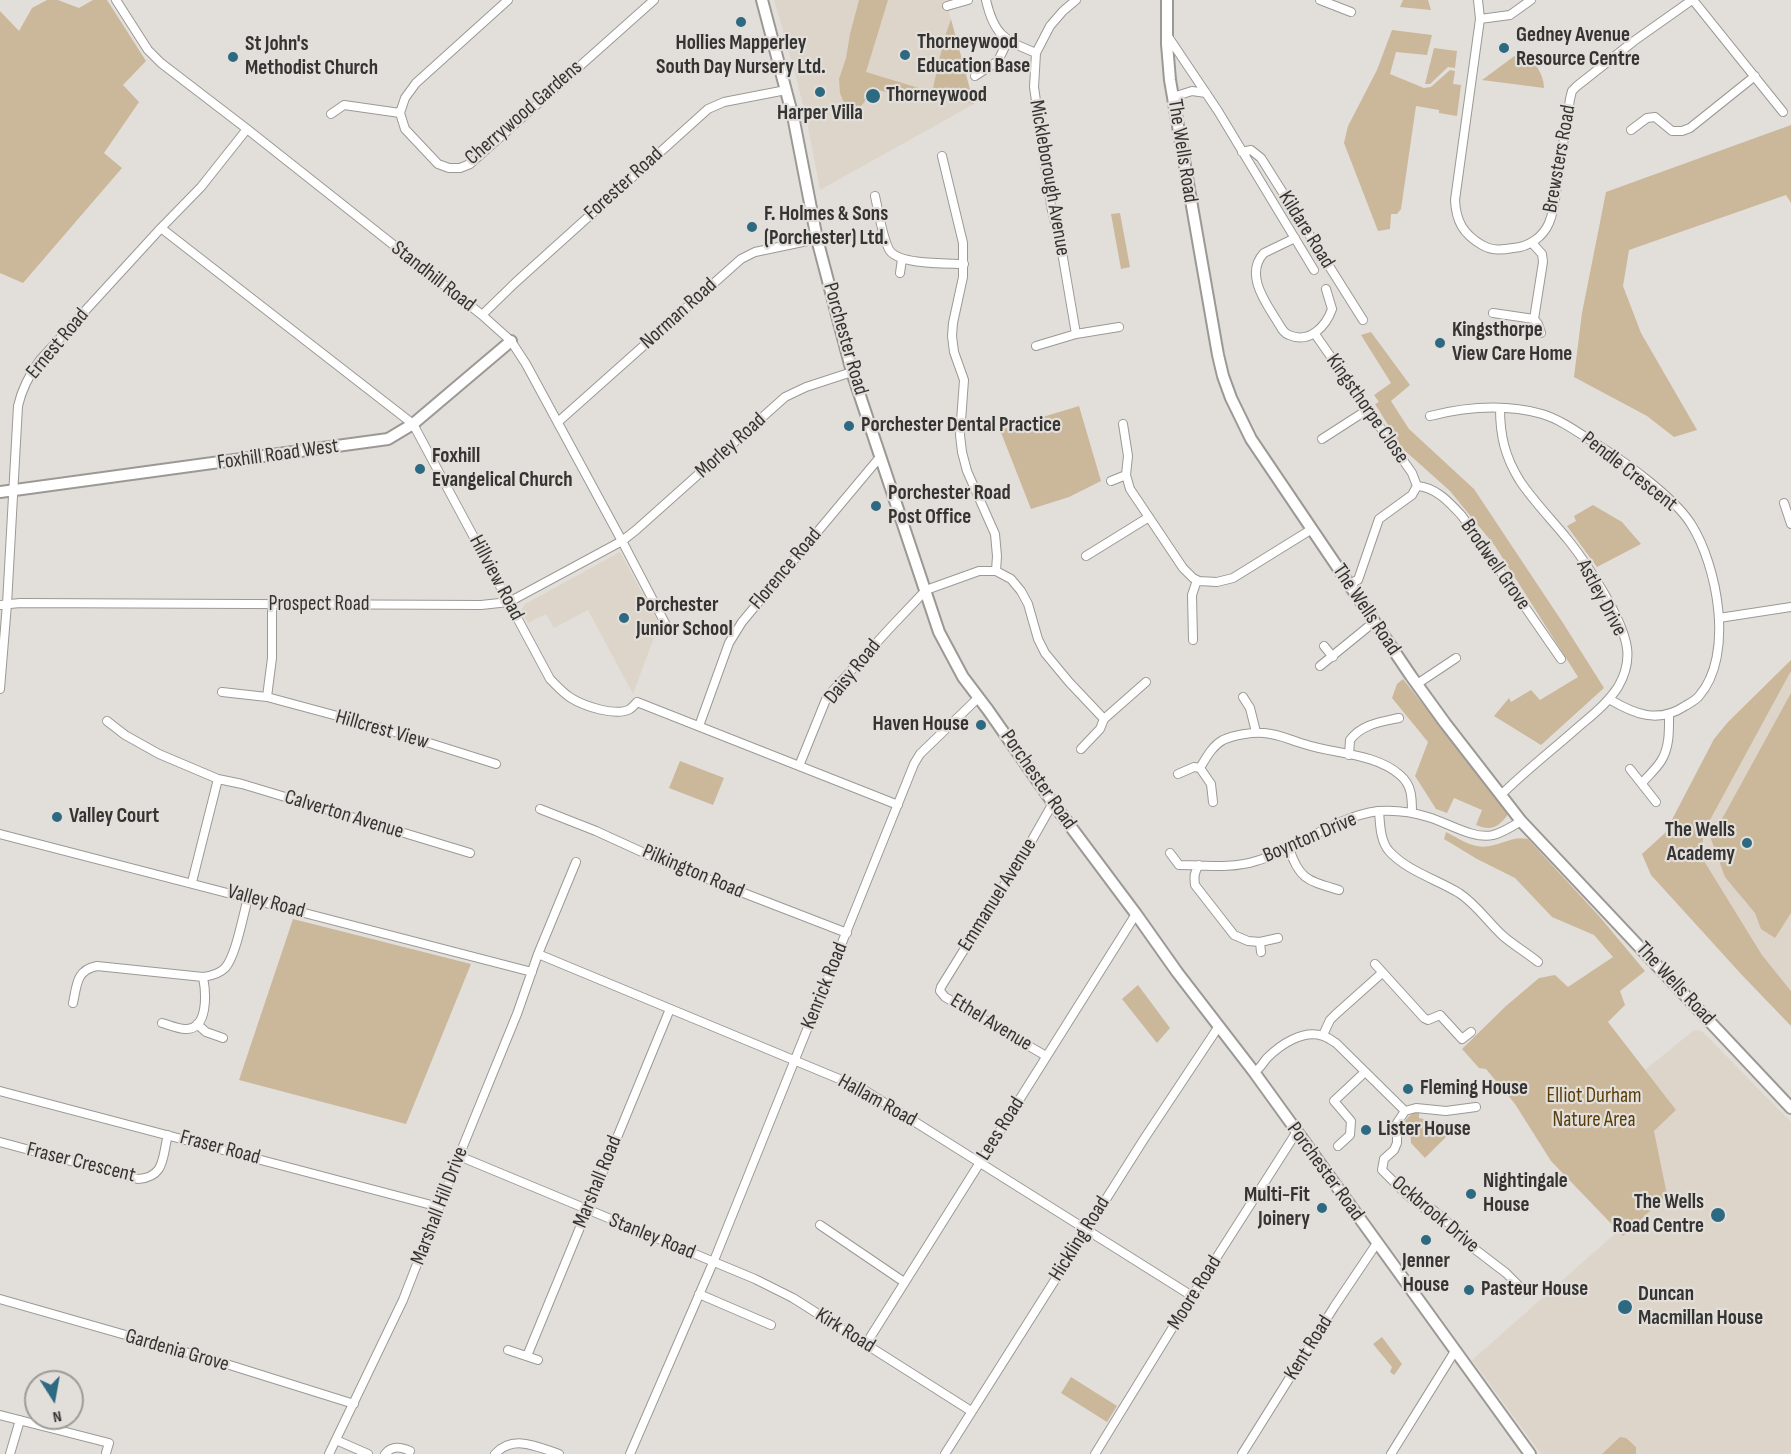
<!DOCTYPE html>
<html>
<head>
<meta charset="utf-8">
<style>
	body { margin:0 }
	#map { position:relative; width:1791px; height:1454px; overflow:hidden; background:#e2dfdb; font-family:"Sofia Sans Condensed",sans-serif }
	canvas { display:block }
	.north { position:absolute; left:24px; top:1370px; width:60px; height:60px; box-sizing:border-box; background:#e2dfdb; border:2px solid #9d9b97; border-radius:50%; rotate:169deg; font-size:16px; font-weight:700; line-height:24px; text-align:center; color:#353432 }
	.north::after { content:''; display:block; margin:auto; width:21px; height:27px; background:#2d6980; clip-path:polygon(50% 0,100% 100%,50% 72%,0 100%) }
</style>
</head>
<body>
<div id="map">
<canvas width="1791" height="1454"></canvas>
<div class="north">N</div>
</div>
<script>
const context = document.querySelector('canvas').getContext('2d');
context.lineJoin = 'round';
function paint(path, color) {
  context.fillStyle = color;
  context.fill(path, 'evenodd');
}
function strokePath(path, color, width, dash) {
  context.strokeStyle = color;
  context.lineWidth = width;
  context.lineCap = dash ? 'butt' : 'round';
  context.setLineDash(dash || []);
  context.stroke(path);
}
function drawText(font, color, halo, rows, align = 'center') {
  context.font = font + ' "Sofia Sans Condensed",sans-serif';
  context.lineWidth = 4.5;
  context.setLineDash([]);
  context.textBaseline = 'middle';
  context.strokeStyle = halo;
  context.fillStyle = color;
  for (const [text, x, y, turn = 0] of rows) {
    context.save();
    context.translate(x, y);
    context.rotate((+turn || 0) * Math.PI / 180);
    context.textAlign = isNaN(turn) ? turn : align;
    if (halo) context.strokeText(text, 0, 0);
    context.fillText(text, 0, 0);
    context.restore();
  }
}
const built = new Path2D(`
	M774,0h171l6,19 -7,20 -12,53 42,12 -154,86 -13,-68 -13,-53z
	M620,552l39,72 -26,70 -45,-84 -34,18 -8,-14 -18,9 -7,-13 4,-6z
	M1791,671v320l-29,-36 -61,-99 3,-25z
	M1694,1030l8,1 89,91v332h-250l-69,-94 146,-129 4,4 44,-40 -12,-64 22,-21 -31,-40z`);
const green = new Path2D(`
	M47,0h11l21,8 14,-8h14l39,61 -23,24 16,17 -35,51 18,15 -99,115 -23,-10v-262l19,20 13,-23z
	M859,0h29l-22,72 66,20 12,-53 7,-20 23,85 -42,-12 -11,8 -43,-10 -13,11 -12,15 -5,-3 -8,-20 -1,-14 7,-21 4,-24z
	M1403,0h25l3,10 -31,-3z
	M1392,30l40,5 -5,20 -31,-3 -6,22 34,14 7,-1 19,-17 5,1 -2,13 8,1 -4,31 -18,-3v-3l-23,-4 -15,103 -4,5h-6l-1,15 -12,2 -34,-88 4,-17 29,-56z
	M1434,48l23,3 -2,17 -7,-1 -18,17h-5z
	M1524,49c9,12 20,24 20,39l-62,-8z
	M1791,125v78l-5,-8 -157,55 -6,36 18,47 56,97 -23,7 -27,-21 -73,-39 8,-64 24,-121z
	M1120,213l10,54 -9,2 -10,-55z
	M1371,332l39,53 -19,16 18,28 65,60 89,134 41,65 -63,57 -47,-29 15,-18 2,4 20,-12 9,10 38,-23 -83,-131 -45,-55 -47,-42 -28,-45 4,-2 -5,-7 17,-12 -30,-48z
	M1079,406l22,75 -32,16 -38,12 -31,-79z
	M1593,505l29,17 19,22 -44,23 -30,-41 9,-5 -2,-5z
	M1791,660v11l-87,160 -3,25 61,99 29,36v35l-50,-52 -90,-99 -9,-21 23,-21 49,-94 14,-17z
	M1403,679l104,132v5c-10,12 -16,15 -31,9l6,-15 -28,-12 -7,15 -11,-4 -21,-33 13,-34 -36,-44 5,-14z
	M1791,693v220l-16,25 -14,-9 -6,-16 -30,-36 -14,-38z
	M680,761l44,17 -11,27 -44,-17z
	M1446,832c10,5 20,12 31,14 18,4 33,-11 51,-7l71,77 46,55 -25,20 5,14 -17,17 68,88 -22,21 13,64 -44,41 -72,-75 -36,-57 -29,-35 -7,-1 -17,-19 44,-43 33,-28 16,-3 13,12 45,-30 -19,-22 -42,-18 -37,-39 -38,-19 -33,-20z
	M293,919l178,45 -65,160 -167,-44z
	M1138,985l32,43 -13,15 -35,-44z
	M1416,1112l3,1v5l23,5v6h9l1,2 -27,27 -14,-15 -1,-15h-7c1,-8 6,-13 13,-16z
	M1382,1337l20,27 -8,11 -4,-3 2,-5 -19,-23z
	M1071,1377l46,29 -10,16 -46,-29z
	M1620,1437l6,1 10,9v7h-34z`);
const street = new Path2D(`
	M116,0l32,50 13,13 86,66 235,186 29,26 15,23 96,177 44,84
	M508,0l-92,83 -11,15 -5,15 5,16 33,35 11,4h11l10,-4 184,-164
	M986,0c8,35 18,40 50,53
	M1076,0l-13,11 -13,15 -14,27 -2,34 17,119 11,46 14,82
	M1320,0l31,12
	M1478,0l2,19 -25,181c1,21 8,34 27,45 10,6 20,5 31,3 16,-1 30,-11 36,-25 6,-14 7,-32 9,-46 4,-26 8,-52 12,-78l2,-8 5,-5 57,-45 58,-41
	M1693,0l90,112
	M947,6l21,-6
	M1480,19l30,-4 21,-15
	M1167,35l51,76 96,159
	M975,76l23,-15 10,-21
	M1173,97l19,-6 14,2
	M331,114l13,-9 56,8
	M1631,130l16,-12 8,-1 17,14h10l8,-3 65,-52
	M1242,152l9,-2 10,8 102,162
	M942,156l21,87v34l-10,46 -1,13 2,16 10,28 -4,55 2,17 5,19 28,63 2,22 -1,15
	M875,196c3,13 8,45 15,55 11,14 57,12 74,13
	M161,228l252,196 137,255c7,7 13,14 21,19 13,8 45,19 59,11 3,-2 5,-5 7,-7l261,103
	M1295,238l-31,15c-20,21 2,50 13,68 4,6 6,12 12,14 21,9 37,-9 43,-26l-6,-20
	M900,273l2,-14
	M1493,313l41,6 9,-57 -1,-8 -10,-11
	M482,315l34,-33 192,-173 16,-7 62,-12
	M1534,319l4,5 3,9
	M1315,334l97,139 5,13
	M1036,346l40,-12 43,-7
	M1500,408c0,28 5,49 20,73 14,21 33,40 49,60 19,24 54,78 58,107 2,15 -2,27 -9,39 -11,17 -27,29 -42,42 -25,22 -52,43 -75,66
	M1430,416c36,-9 76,-12 112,-2 20,6 38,20 56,31 27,17 76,52 93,79 26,41 44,131 8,172 -3,4 -9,7 -14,10 -27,18 -51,8 -76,-7
	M558,422l183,-163 14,-7 62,-13
	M1123,424l5,32 -2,19 4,14 53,79 10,10 6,3 18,1 16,-4 79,-49
	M1322,439l45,-29
	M1111,481l15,-6
	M1417,486c19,1 33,17 45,30l99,143
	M1784,503l7,21
	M1086,556l63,-39
	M1351,589l4,-8 3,-1 21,-61 33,-24 5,-9
	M0,605l20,-2 461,2 28,-3 113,-61 14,-11 149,-133 21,-10 46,-15
	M1719,618l72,-11
	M1193,640l-1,-45 5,-15
	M1324,646l9,11
	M1320,666l54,-44
	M1417,684l39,-26
	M0,689l7,-85 11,-198c4,-18 11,-31 22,-46l121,-132 40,-41 46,-58
	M222,692l45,5 115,31 114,36
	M267,697l5,-39v-53
	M1243,697l7,11 6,24
	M107,721l18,14 34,19 59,25 24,5 103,31 125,38
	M699,726l30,-83 13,-21 138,-165
	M1081,749l19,-20 4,-10
	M1349,755l1,-15c12,-16 31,-18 49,-22
	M799,766l28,-69 63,-69 36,-38 53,-19h17l15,8 10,12 7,13 10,35 7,14 24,29 35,37 42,-37
	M1200,768l11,16 2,18
	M1630,769l26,33
	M1178,774l16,-7 6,1c6,-10 12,-22 23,-28 11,-5 29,-8 41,-7 15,1 26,7 40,11 30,10 71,9 96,31 12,10 12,23 12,38
	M1642,783c6,-7 14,-14 19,-22 9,-14 8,-32 8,-47
	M540,809l56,22 70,32 181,70
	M1379,811c1,12 1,30 10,40 18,20 47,28 70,42 17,11 28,28 43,42 11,10 24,17 36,27
	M0,834l532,138
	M1289,848c10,32 20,33 50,42
	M1170,853l9,12c25,0 53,4 77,-4 42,-12 78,-44 122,-50 16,-1 35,1 50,6 18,5 46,23 65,18 9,-2 20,-9 28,-14
	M1199,865c-5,7 -5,12 -4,20l39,50 14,6 12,1 18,-4
	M192,882l26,-103
	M1260,942l1,10
	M538,954l323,134 331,208
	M1375,964l49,54 4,2 12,-5 22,24 9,-7
	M73,1003c4,-18 3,-33 24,-37l106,11c8,-1 16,-3 22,-9 11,-12 18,-53 23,-70
	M162,1023c7,2 16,6 23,6 24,1 21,-37 18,-52
	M197,1024l9,8 17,6
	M1323,1035l7,-15 6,-6 46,-41
	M1046,1056l-101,-59 -5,-6 1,-4 91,-147 21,-37
	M1254,1072c6,-3 8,-8 13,-14 13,-13 36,-29 56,-22 5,1 9,5 13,7l69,68
	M0,1091l439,116
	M1476,1107l-30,4 -30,-3 -11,3 -8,12v20l-3,7 -10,9 -2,11 24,24 18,14 8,1 22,19 18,19 34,26 19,19
	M0,1142l138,37c28,-2 24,-23 30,-44
	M1338,1146l12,-11 1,-14 -17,-20 31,-29
	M459,1156l296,123 38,19 178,113
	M820,1225l84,57
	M699,1294l72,31
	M0,1299l220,63 134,42
	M866,1344l270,-430
	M508,1350l30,10
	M527,1356l143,-347
	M0,1415l109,28 -3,10
	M336,1440l32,14
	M10,1454l10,-34
	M329,1454l74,-154 56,-144 58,-142 21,-60 38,-92
	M385,1454c7,-9 16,-7 25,-3
	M495,1454c18,-20 43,-7 64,0
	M630,1454l85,-196 199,-494 6,-10 58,-56
	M945,1454l199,-315 75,-113
	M1095,1454l97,-158 104,-163
	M1242,1454l92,-147 43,-64
	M1391,1454l64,-103`);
const secondary = new Path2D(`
	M762,0l32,121 23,118 35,133 87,260 24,45 25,33 65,93 83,111 41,58 77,100 276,382
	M1167,0v44l3,36 48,275 5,21 8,22 20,41 160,237 34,47 76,98 270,287
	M0,492l388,-53 25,-15 98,-83`);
const markers = [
	[741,22,6,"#2d6980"],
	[1504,48,6,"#2d6980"],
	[905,55,6,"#2d6980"],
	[233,57,6,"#2d6980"],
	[820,92,6,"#2d6980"],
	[873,96,8,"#2d6980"],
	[752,227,6,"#2d6980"],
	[1440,343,6,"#2d6980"],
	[849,426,6,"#2d6980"],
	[420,469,6,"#2d6980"],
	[876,506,6,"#2d6980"],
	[624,618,6,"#2d6980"],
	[981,725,6,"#2d6980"],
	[57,817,6,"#2d6980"],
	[1747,843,6,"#2d6980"],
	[1408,1089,6,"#2d6980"],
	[1366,1130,6,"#2d6980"],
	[1471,1194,6,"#2d6980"],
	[1322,1208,6,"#2d6980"],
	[1718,1215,8,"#2d6980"],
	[1426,1240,6,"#2d6980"],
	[1469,1290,6,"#2d6980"],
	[1625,1307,8,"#2d6980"]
];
const poiNames = [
	["Gedney Avenue",1516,36],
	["Resource Centre",1516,60],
	["Thorneywood",917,43],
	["Education Base",917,67],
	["Hollies Mapperley",741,44,"center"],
	["South Day Nursery Ltd.",741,68,"center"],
	["St John's",245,45],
	["Methodist Church",245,69],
	["Thorneywood",886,96],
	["Harper Villa",820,114,"center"],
	["F. Holmes & Sons",764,215],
	["(Porchester) Ltd.",764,239],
	["Kingsthorpe",1452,331],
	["View Care Home",1452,355],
	["Porchester Dental Practice",861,426],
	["Foxhill",432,457],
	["Evangelical Church",432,481],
	["Porchester Road",888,494],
	["Post Office",888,518],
	["Porchester",636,606],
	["Junior School",636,630],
	["Haven House",969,725,"right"],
	["Valley Court",69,817],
	["The Wells",1735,831,"right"],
	["Academy",1735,855,"right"],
	["Fleming House",1420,1089],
	["Lister House",1378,1130],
	["Nightingale",1483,1182],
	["House",1483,1206],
	["Multi-Fit",1310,1196,"right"],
	["Joinery",1310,1220,"right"],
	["The Wells",1704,1203,"right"],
	["Road Centre",1704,1227,"right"],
	["Jenner",1426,1262,"center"],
	["House",1426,1286,"center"],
	["Pasteur House",1481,1290],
	["Duncan",1638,1295],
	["Macmillan House",1638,1319]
];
const streetNames = [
	["Cherrywood Gardens",524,113,-41],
	["The Wells Road",1182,151,81],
	["Brewsters Road",1560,159,-80],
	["Mickleborough Avenue",1049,178,80],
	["Forester Road",624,184,-42],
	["Kildare Road",1306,230,58],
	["Standhill Road",433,277,38],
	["Norman Road",679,314,-42],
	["Porchester Road",845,339,74],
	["Ernest Road",58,344,-50],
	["Kingsthorpe Close",1367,409,55],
	["Morley Road",731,446,-42],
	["Foxhill Road West",278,455,-8],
	["Pendle Crescent",1629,472,38],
	["Brodwell Grove",1495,565,55],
	["Florence Road",786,569,-50],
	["Hillview Road",496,578,62],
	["Astley Drive",1601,598,62],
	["Prospect Road",319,605],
	["The Wells Road",1366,610,56],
	["Daisy Road",853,672,-51],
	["Hillcrest View",382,730,16],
	["Porchester Road",1038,780,55],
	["Calverton Avenue",344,815,17],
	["Boynton Drive",1310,838,-23],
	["Pilkington Road",693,872,23],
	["Emmanuel Avenue",998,895,-58],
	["Valley Road",266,902,15],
	["The Wells Road",1675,984,47],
	["Kenrick Road",825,986,-68],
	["Ethel Avenue",991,1023,31],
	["Hallam Road",877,1101,29],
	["Lees Road",1001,1129,-58],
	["Fraser Road",220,1148,15],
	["Fraser Crescent",81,1163,14],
	["Porchester Road",1325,1172,54],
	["Marshall Road",598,1182,-68],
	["Marshall Hill Drive",440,1206,-69],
	["Ockbrook Drive",1435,1215,40],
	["Stanley Road",652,1237,22],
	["Hickling Road",1080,1239,-58],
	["Moore Road",1195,1293,-58],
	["Kirk Road",845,1331,32],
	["Kent Road",1309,1348,-58],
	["Gardenia Grove",177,1351,16]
];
const parkNames = [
	["Elliot Durham",1594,1097],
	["Nature Area",1594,1121]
];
paint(built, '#ddd5ca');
paint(green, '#cbb79a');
strokePath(street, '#9c9995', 10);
strokePath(secondary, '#9c9995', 14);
strokePath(street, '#fff', 8);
strokePath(secondary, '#fff', 10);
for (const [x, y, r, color] of markers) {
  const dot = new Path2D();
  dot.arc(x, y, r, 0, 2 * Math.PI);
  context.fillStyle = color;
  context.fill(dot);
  strokePath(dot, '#e2dfdb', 2);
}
drawText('bold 21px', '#353432', '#e2dfdb', poiNames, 'left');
drawText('21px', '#353432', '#e2dfdb', streetNames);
drawText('21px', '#593c07', '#e2dfdb', parkNames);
</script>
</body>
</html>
